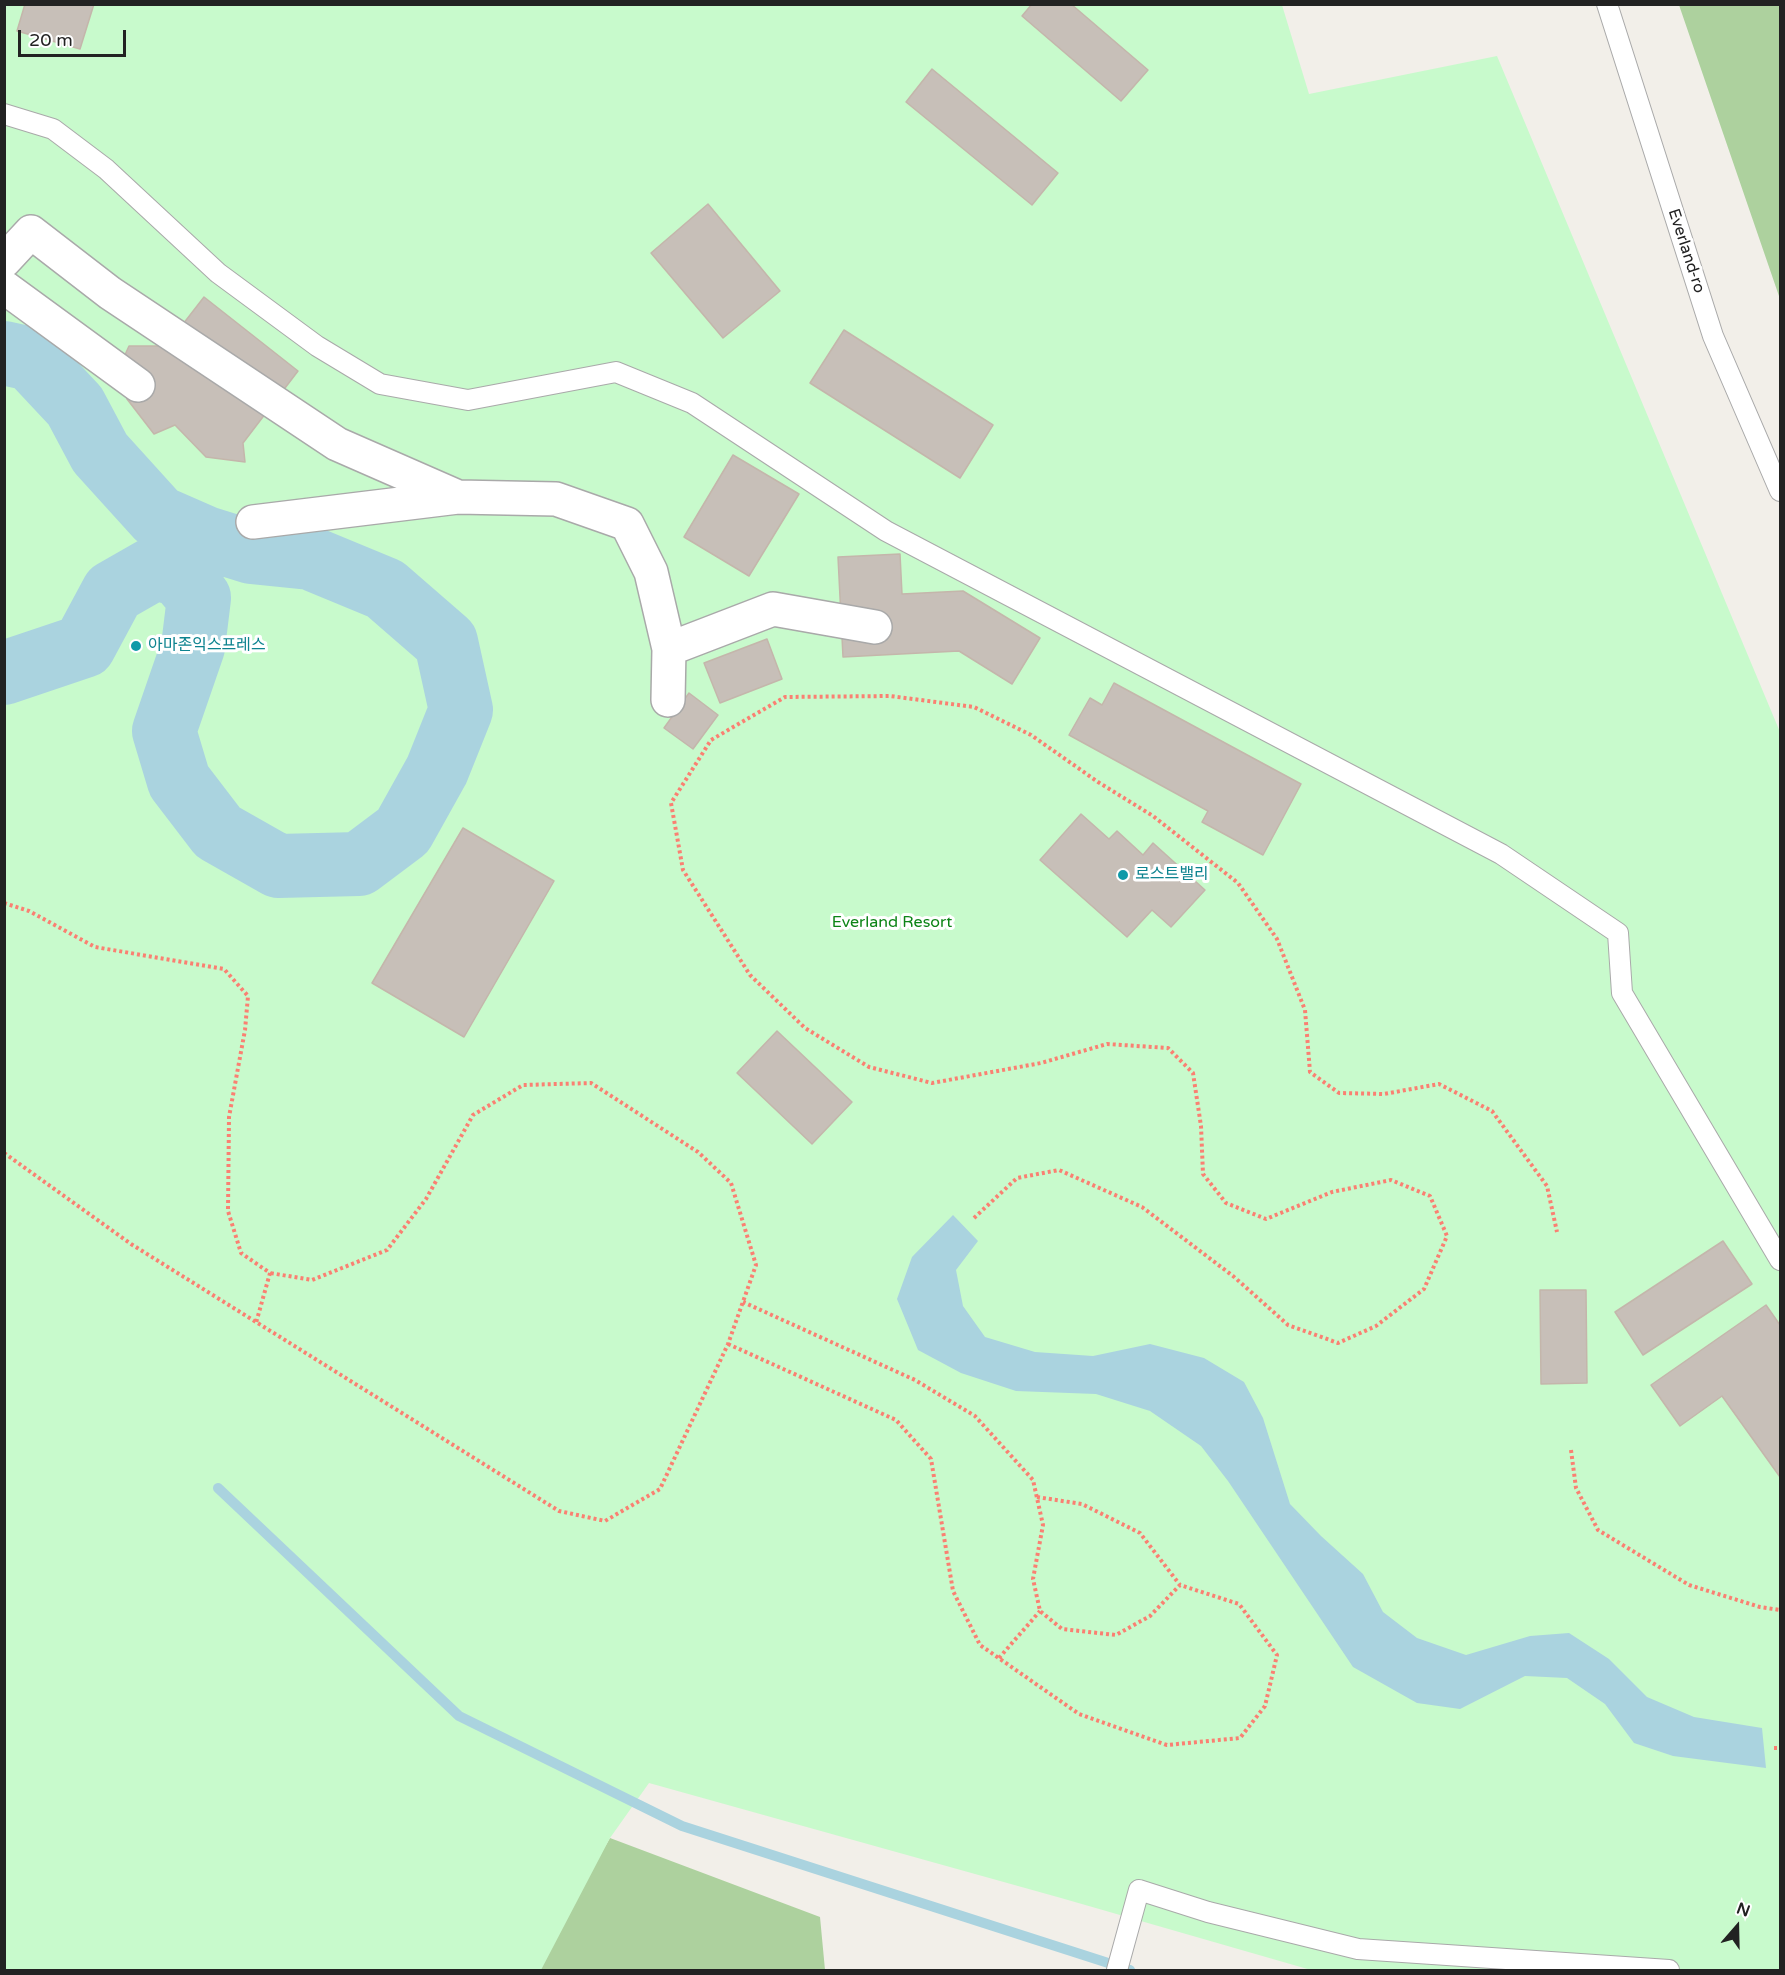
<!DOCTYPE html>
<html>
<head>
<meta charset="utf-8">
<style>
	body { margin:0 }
	#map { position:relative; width:1785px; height:1975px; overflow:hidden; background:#f2efe9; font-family:"Varela Round",sans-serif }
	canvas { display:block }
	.frame { position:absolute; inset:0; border:6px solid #222; pointer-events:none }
	.north { position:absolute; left:1707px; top:1897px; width:60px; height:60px; -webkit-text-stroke:4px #fff; paint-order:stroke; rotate:20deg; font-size:16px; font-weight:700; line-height:24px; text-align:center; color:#222 }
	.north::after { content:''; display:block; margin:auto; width:21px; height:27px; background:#222; clip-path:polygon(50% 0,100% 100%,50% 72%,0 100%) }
	.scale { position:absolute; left:18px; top:30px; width:108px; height:27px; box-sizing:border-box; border:3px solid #222; border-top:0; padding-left:8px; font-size:18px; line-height:21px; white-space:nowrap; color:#222; -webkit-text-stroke:4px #fff; paint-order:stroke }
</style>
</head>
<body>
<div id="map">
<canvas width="1785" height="1975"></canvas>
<div class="frame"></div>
<div class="north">N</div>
<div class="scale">20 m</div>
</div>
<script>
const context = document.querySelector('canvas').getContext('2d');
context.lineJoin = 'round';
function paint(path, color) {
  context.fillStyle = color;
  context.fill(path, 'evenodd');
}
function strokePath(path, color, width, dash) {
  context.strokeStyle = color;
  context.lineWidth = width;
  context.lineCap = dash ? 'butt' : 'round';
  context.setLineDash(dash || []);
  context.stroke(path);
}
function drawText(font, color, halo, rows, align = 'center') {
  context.font = font + ' "Varela Round","Noto Sans KR",sans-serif';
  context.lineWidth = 6;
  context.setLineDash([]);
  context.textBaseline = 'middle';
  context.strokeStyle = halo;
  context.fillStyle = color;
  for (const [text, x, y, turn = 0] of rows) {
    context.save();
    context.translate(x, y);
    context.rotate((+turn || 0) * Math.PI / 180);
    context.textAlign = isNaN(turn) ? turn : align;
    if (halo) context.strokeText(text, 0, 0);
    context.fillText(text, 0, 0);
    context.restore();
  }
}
const forest = new Path2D(`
	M1679,5h101v294z
	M610,1838l210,79 5,53h-291z`);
const park = new Path2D(`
	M5,5h1277l27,89 188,-38 283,676v1238h-469l-250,-72 -412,-115 -39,55 -69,132h-536z`);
const water = new Path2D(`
	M953,1215l25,26 -22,29 7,36 22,31 50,15 58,4 57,-12 54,14 40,24 19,36 27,86 31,32 42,38 20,38 34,26 49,17 64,-19 39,-3 40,26 38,38 47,20 68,11 4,40 -93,-12 -39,-13 -29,-39 -38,-26 -42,-2 -65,33 -43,-6 -64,-36 -125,-186 -27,-35 -51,-35 -54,-17 -80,-3 -55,-18 -43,-23 -21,-51 15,-42z`);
const stream = new Path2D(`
	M218,1488l241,228 223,110 448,144`);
const river = new Path2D(`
	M4,353l27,6 44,47 25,47 58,64 48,21 45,14 59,6 75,31 61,53 15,68 -24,60 -34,61 -44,33 -81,2 -60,-34 -39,-51 -15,-50 29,-84 6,-49 -19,-23 -25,-7 -42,24 -29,54 -80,27`);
const building = new Path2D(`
	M25,4h69l-14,45 -63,-18z
	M1032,4h39l77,66 -27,31 -99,-85z
	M932,69l126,104 -26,32 -126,-103z
	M708,204l72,87 -57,47 -72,-85z
	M204,297l94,74 -55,72 2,19 -39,-5 -31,-32 -21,9 -27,-35 -8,-31 10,-22h37z
	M844,330l149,95 -33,53 -150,-95z
	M733,455l66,39 -50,82 -65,-39z
	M900,554l2,40 61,-3 77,47 -28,46 -53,-33 -116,6 -5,-100z
	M767,639l15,40 -62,24 -16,-40z
	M1114,683l187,101 -38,71 -61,-33 6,-11 -139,-76 21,-37 12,7z
	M689,693l29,22 -25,34 -29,-21z
	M1081,814l28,25 8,-8 26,24 10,-12 52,47 -34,37 -19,-17 -25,27 -87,-77z
	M463,828l91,53 -90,156 -92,-54z
	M777,1031l75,71 -40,42 -75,-71z
	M1723,1241l29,43 -109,71 -28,-43z
	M1540,1290h46l1,93 -46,1z
	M1766,1305l14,20v152l-58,-81 -42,30 -29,-41z`);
const path = new Path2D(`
	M4,903l25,8 66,36 129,22 24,27 -3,34 -16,87 -1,94 13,42 29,20 -14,50
	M4,1153l127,91 428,267 46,10 55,-32 68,-145 28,-79 -25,-82 -33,-31 -107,-69 -68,2 -50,30 -47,84 -39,51 -75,30 -42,-7
	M974,1218l43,-40 42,-8 83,37 91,69 55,49 50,18 38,-17 48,-37 23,-53 -17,-40 -39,-16 -59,12 -66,27 -40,-16 -23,-29 -2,-48 -8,-53 -25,-25 -61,-4 -66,19 -109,20 -63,-16 -64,-39 -55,-53 -67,-105 -12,-67 40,-63 74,-43 105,-1 84,11 57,28 67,47 55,34 85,67 39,56 28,71 5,62 29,21 45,1 55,-10 53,27 55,75 10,46
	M728,1344l168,76 35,39 22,132 27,54 99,69 88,31 73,-7 25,-32 12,-51 -38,-51 -59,-19 -30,31 -34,19 -54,-6 -22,-18 -7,-32 10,-54 -10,-45 -58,-64 -60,-36 -172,-78
	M1571,1450l5,38 22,42 91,55 71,22 20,3
	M1037,1497l45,7 58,29 40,52
	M999,1658l41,-47
	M1774,1748h6`);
const lane = new Path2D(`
	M1607,4l106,332 67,155
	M4,114l49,15 53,40 112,104 99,73 63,38 88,16 148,-28 76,31 194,128 615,323 117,79 4,60 158,267
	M1117,1970l22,-80 69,22 150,37 311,21`);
const street = new Path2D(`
	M4,261l27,-29 79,61 227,151 121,53
	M4,287l134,98
	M253,522l205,-25 98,2 71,25 24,48 18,77 -1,51
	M669,649l104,-40 102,18`);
const markers = [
	[136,646,6,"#0f9aa8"],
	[1123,875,6,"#0f9aa8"]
];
const streetNames = [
	["Everland-ro",1686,251,72]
];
const cultureNames = [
	["아마존익스프레스",148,646],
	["로스트밸리",1135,875]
];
const parkNames = [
	["Everland Resort",892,923]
];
paint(forest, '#add19e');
paint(park, '#c8facc');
paint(water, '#aad3df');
strokePath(stream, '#aad3df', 10);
strokePath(river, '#aad3df', 64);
paint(building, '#c7bfb8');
strokePath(building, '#c4b6ab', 1.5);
strokePath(lane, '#a9a9a9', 22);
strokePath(street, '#a9a9a9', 36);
strokePath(path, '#fa8072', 4, [3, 3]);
strokePath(lane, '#fff', 20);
strokePath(street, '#fff', 33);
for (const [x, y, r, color] of markers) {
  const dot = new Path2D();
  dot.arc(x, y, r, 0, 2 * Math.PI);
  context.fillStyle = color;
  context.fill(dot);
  strokePath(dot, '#fff', 2);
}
drawText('16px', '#222', '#fff', streetNames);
drawText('16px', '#0d838f', '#fff', cultureNames, 'left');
drawText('16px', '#0c8416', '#fff', parkNames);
</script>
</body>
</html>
